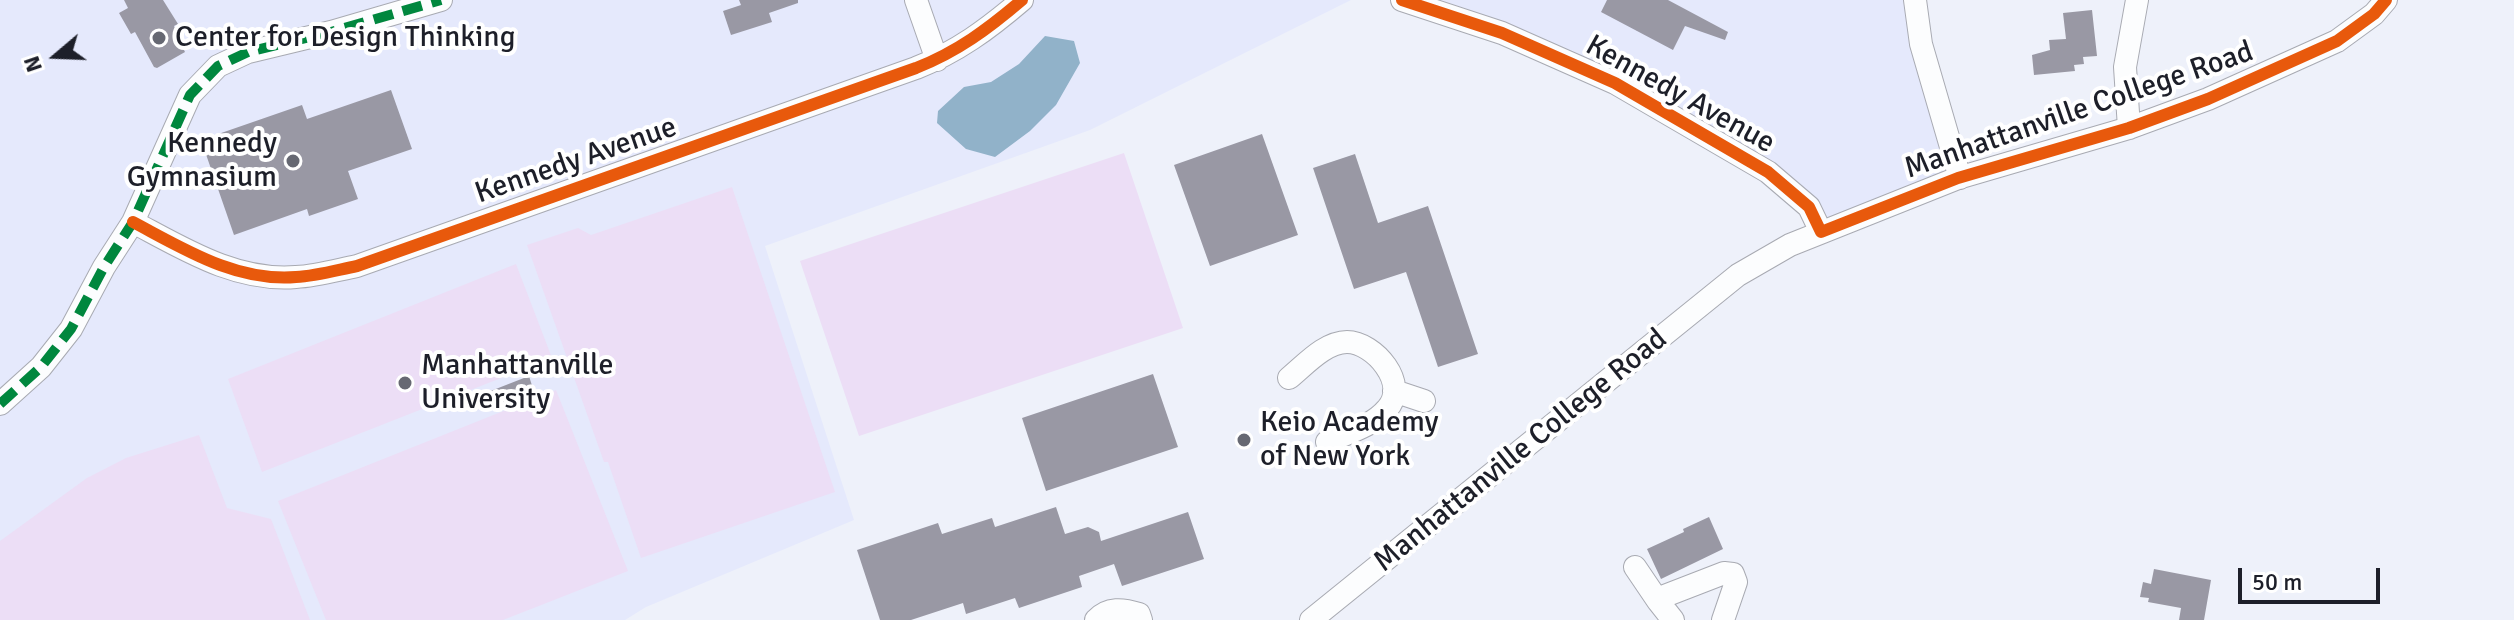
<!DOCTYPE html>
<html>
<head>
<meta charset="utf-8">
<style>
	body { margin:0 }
	#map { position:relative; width:2514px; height:620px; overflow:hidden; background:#eef1fa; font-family:Signika,sans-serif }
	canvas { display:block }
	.north { position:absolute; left:16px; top:16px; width:80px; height:80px; -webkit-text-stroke:6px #fff; paint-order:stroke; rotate:251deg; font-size:22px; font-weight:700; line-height:32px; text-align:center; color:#1d1f29 }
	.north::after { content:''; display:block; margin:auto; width:28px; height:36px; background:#1d1f29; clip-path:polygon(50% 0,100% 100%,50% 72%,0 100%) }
	.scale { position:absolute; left:2238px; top:568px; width:142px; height:36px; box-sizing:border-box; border:4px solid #1d1f29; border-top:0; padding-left:10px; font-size:24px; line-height:28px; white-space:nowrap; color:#1d1f29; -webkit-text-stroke:6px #fff; paint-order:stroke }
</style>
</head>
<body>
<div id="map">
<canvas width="2514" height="620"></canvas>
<div class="north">N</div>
<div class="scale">50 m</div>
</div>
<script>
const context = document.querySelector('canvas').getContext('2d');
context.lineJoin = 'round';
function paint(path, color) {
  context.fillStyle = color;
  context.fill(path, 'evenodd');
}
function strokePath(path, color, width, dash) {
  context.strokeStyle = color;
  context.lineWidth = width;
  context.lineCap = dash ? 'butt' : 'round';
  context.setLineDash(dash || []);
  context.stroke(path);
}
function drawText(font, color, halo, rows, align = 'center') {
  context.font = font + ' Signika,sans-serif';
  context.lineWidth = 8;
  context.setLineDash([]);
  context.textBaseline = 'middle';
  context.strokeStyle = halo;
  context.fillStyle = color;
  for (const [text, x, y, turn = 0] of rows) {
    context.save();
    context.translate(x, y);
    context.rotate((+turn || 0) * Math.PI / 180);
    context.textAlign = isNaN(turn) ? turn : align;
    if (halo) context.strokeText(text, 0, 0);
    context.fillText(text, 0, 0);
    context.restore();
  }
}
const built = new Path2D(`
	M0,0h1351l-261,130 -325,116 89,274 -208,87 -21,13h-625z
	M1402,0h513l45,178 -139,54 -12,-25 -194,-124z`);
const green = new Path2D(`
	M1124,153l59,175 -324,108 -59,-175z
	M732,187l103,305 -194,66 -33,-96h-4l-77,-217 51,-17 13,7z
	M516,264l36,94 -290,114 -34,-93z
	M556,390l72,181 -125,49h-177l-48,-119z
	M199,435l28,73 44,11 39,101h-310v-79l87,-63 39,-20z`);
const water = new Path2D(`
	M1045,36l29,5 6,22 -24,42 -26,26 -35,26 -29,-8 -29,-26 1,-12 26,-24 27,-5 28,-18z`);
const building = new Path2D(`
	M124,0h39l15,24 -4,2 9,17 -2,1 4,8 -28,16 -3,-1 -19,-35 -4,2 -12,-21 9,-5z
	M739,0h59v3l-29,10 3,9 -41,13 -8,-24 18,-6z
	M1607,0h61l60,32 -3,8 -40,-14 -12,24 -72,-38z
	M2092,10l5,46 -14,1 1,7 -10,1 1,6 -41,4 -2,-20 18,-5 -1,-10 17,-1 -3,-26z
	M391,90l21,59 -64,22 10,28 -49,17 -2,-7 -73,26 -33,-95 101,-35 5,14z
	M1262,134l36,101 -88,31 -36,-101z
	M1355,154l23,69 50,-17 50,148 -40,13 -32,-95 -52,17 -41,-121z
	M1153,374l25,73 -132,44 -24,-73z
	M529,376l5,16 -46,18 -5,-16z
	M1056,507l9,27 23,-7 11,5 2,9 87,-29 16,47 -82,27 -8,-22 -35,12 3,11 -63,21 -4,-10 -49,16 -3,-11 -52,17h-31l-23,-70 81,-27 4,11 50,-16 3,9z
	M1709,517l14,32 -62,30 -14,-30 37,-17 -1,-3z
	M2154,569l57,11 -7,40h-25l2,-12 -33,-6 1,-4 -9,-1 3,-15 8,2z`);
const minor = new Path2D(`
	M916,0l21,60
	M1402,0l100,33 113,50 153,89 41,35 12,25
	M1915,0l6,44 39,134
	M2129,128l-4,-61 12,-67
	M133,222c51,27 103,60 163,55 21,-1 41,-7 61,-11l559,-198c41,-16 72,-39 106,-68
	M1289,378c16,-13 36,-36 58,-36 27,0 63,42 40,67 -14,17 -40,24 -60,33
	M1394,391l30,10
	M0,404l41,-37 30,-38 33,-62 29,-45 57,-127 28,-29 30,-14 83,-20 110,-32
	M1635,567l23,34
	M1096,620c12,-13 27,-11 43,-6l2,6
	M1311,620l427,-345 52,-30 168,-67 171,-50 79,-29 129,-58 37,-27 12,-14
	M1673,620l-15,-19 4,-4 62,-24 9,1 3,8 -13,38`);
const quiet = new Path2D(`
	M0,404l41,-37 30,-38 33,-62 29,-45 57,-127 28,-29 30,-14 83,-20 110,-32`);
const cycleway = new Path2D(`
	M1402,0l100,33 113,50 153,89 41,35 12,25 137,-54 171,-50 79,-29 129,-58 37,-27 12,-14
	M133,222c51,27 103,60 163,55 21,-1 41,-7 61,-11l559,-198c41,-16 72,-39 106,-68`);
const markers = [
	[159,38,8,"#666872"],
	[293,161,8,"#666872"],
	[405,383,8,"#666872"],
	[1244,440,8,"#666872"]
];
const poiNames = [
	["Center for Design Thinking",175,38],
	["Kennedy",277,144,"right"],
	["Gymnasium",277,178,"right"],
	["Manhattanville",421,366],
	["University",421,400],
	["Keio Academy",1260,423],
	["of New York",1260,457]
];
const streetNames = [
	["Kennedy Avenue",1680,95,29],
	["Manhattanville College Road",2079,111,-19],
	["Kennedy Avenue",576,161,-19],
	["Manhattanville College Road",1521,451,-39]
];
paint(built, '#e5e9fc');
paint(green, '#ecdef6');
paint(water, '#91b2c9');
paint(building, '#9998a4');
strokePath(minor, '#a8aab2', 24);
strokePath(minor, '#fcfdfe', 22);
strokePath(quiet, '#00873e', 10, [20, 10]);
strokePath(cycleway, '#e8590c', 12);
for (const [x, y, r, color] of markers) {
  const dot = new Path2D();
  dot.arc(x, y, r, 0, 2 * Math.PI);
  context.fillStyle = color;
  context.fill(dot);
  strokePath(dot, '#fff', 3);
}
drawText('30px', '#1d1f29', '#fff', poiNames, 'left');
drawText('30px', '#1d1f29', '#fff', streetNames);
</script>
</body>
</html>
